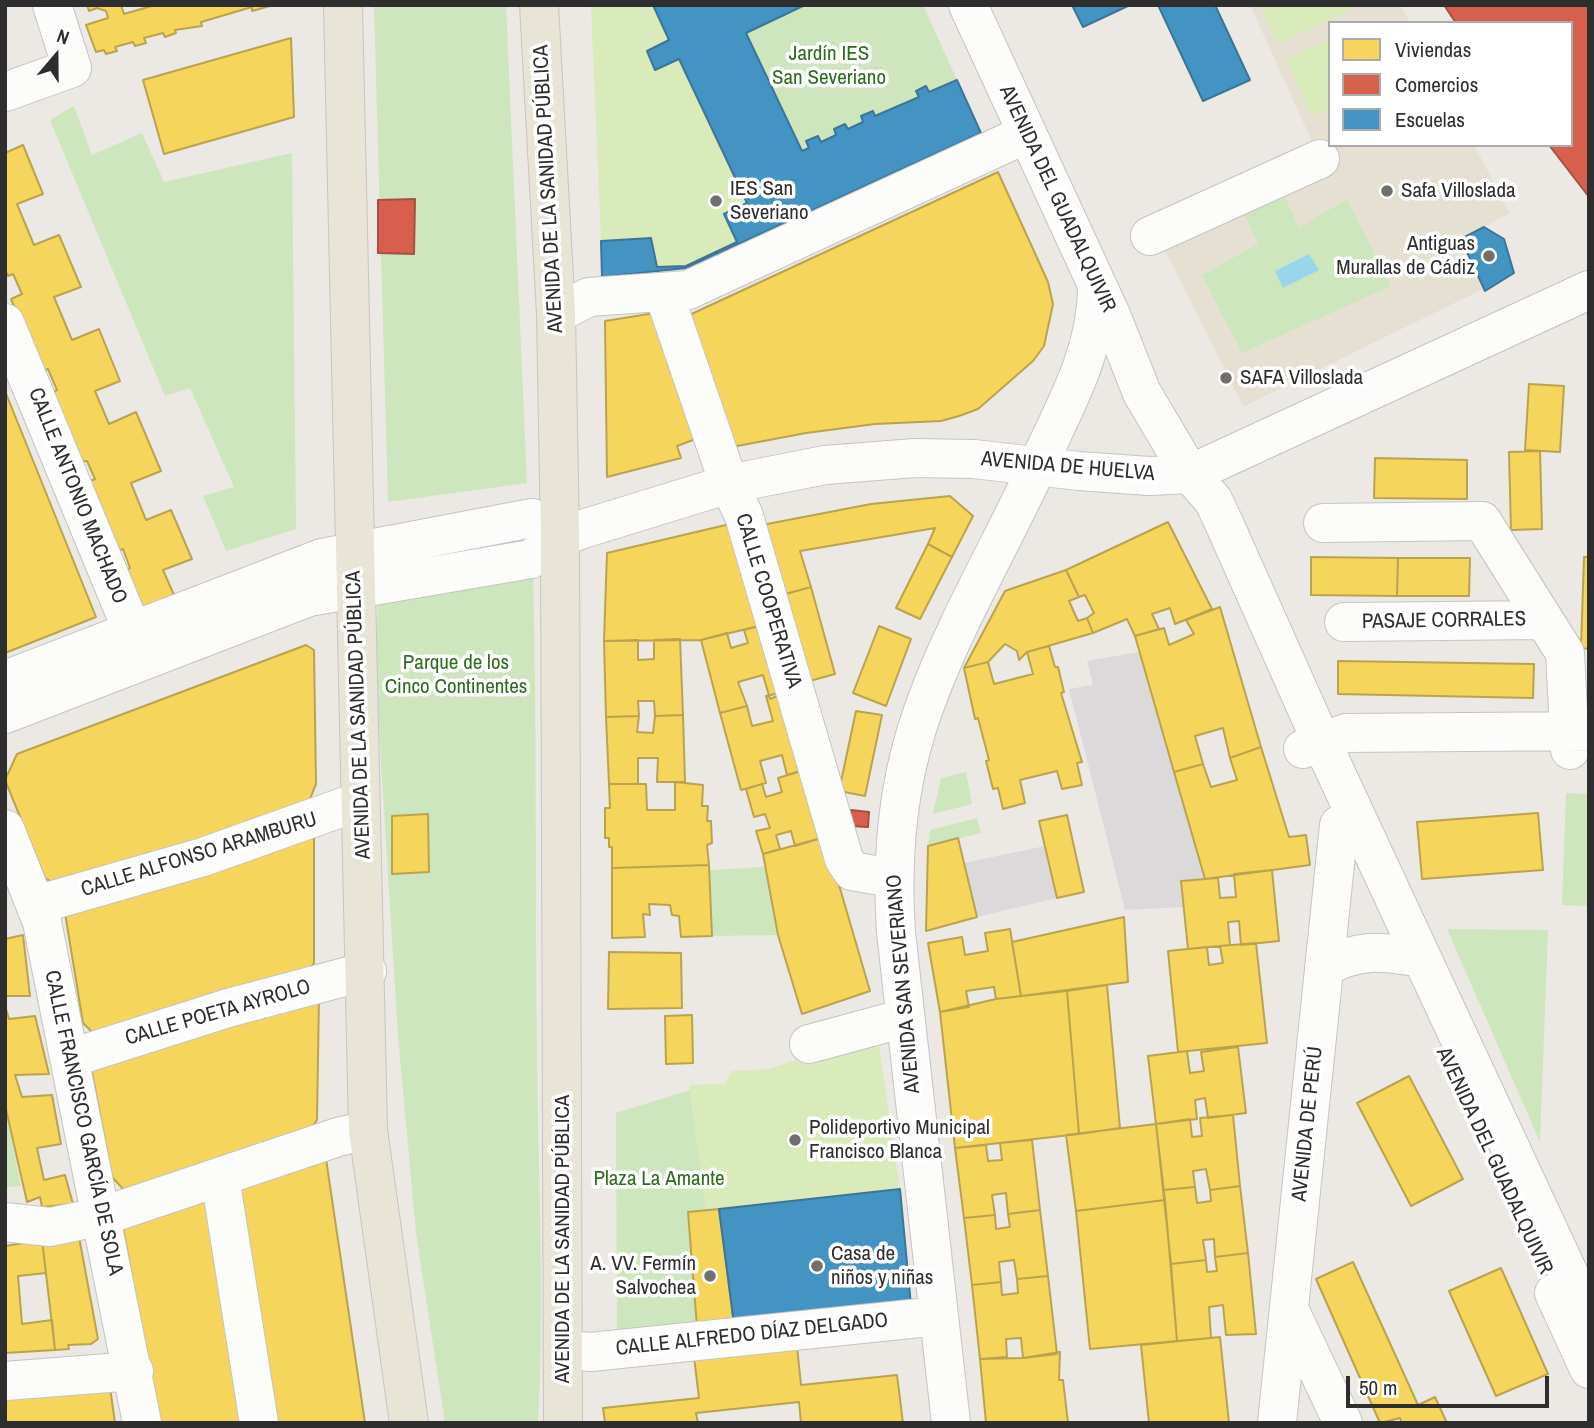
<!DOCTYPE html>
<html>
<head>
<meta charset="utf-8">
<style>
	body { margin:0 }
	#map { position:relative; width:1594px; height:1428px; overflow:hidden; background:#ece8e4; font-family:"Archivo Narrow",sans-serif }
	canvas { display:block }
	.frame { position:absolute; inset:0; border:7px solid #2e2e2e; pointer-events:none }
	.legend { position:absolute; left:1328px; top:21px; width:245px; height:126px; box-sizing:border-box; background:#fff; border:2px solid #ababab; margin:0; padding:9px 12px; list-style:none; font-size:21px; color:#2e2e2e }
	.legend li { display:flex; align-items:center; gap:14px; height:35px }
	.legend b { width:35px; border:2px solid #ababab }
	.north { position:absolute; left:21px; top:21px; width:70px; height:70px; -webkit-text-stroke:5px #fff; paint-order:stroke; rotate:20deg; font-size:19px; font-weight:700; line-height:28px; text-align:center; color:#2e2e2e }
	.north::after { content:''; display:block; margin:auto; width:24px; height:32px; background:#2e2e2e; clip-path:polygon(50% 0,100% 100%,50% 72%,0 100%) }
	.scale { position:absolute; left:1346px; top:1376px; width:203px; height:32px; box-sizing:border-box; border:4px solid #2e2e2e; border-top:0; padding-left:9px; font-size:21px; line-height:24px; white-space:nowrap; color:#2e2e2e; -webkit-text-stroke:5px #fff; paint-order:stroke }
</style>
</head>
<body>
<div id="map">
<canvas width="1594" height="1428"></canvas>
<div class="frame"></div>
<ul class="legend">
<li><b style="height:19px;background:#f6d55c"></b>Viviendas</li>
<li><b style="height:19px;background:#d6604d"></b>Comercios</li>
<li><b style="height:19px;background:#4393c3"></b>Escuelas</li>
</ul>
<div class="north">N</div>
<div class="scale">50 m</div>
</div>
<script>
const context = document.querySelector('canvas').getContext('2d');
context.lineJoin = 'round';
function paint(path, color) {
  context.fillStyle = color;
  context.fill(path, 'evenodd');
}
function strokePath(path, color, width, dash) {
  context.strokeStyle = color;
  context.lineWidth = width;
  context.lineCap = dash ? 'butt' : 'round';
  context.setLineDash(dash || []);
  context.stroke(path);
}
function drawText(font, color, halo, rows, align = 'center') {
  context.font = font + ' "Archivo Narrow",sans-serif';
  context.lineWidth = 7;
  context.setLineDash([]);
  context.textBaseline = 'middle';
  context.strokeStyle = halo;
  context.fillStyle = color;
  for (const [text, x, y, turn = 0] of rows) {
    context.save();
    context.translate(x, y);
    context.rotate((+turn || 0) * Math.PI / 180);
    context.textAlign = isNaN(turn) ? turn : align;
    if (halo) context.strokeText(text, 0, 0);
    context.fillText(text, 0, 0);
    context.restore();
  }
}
const industrial = new Path2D(`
	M1139,652l66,227 -24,2 2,26 -58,3 -56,-221 24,-4 -6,-24z
	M1045,846l12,52 -80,19 -13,-54z`);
const education = new Path2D(`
	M1250,5h151l9,18h-80v122h144l36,68 -49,26 22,50 -240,118 -82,-164 163,-75z`);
const green = new Path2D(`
	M374,5h132l21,478 -139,19z
	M805,5h118l34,75 -28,12 -3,-6 -10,5 3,6 -44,19 -3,-5 -11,5 2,6 -15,7 -3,-5 -11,4 2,7 -15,7 -15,-1 3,7 -7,3 -56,-118z
	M74,106l18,49 50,-22 22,49 128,-29 4,376 -70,22 -23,-55 31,-9 -44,-99 -25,8 -115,-276z
	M1280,186l19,42 48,-29 44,87 -149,67 -40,-78 56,-31 -18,-39z
	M533,572c4,162 2,324 4,486 1,122 8,243 1,365h-93l-29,-190 -18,-197 -23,-372 3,-59z
	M966,772l6,32 -39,10 8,-36z
	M1566,793l23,1v112l-27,-1z
	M977,818l4,15 -53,13 2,-16z
	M765,867l13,68 -66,1 -2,-66z
	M1447,929l101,1 -8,212z
	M690,1090l16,120 -18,3 9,114 -80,17 -1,-231z
	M5,1107l16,79 -16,1z`);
const pitch = new Path2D(`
	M591,5h62l94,198 -22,11 12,28 -51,24 -29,1 -6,-29 -50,3z
	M1260,5h91l2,4 -75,35z
	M1330,39v69l-18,8 -26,-57z
	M877,1032l23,157 -194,21 -17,-125 35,-1 8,-13 37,-2z`);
const water = new Path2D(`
	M1309,254l10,16 -36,18 -8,-17z`);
const homes = new Path2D(`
	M87,5h34l3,9 31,-9 115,1 -18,5v-4l-51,15 1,4 -27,4 1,3 -11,4 -2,-4 -19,5 2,5 -11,3 -2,-4 -18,5 2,4 -11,3 -2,-4 -8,2 -10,-27 22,-7 -2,-7 -9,-3 -8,3z
	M291,38l3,79 -130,37 -21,-74z
	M23,145l20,49 -26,10 17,41 25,-10 22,52 -27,10 18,43 27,-11 21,52 -25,10 14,33 27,-12 25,59 -30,12 15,37 25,-10 21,49 -29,11 11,25 -35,15 -16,-39 7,-3 -7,-19 -5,2 -30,-69 7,-3 -8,-18 -9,1 -30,-68 9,-4 -9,-21 -6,2 -31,-72 11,-5 -9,-20 -5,2 -3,-6v-117z
	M998,172l50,110 5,22 -9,42 -11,15 -55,48 -19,7 -18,5 -66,3 -69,9 -74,14 -47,-130z
	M655,313l46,124 -24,9 4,12 -74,19 -2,-156z
	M1529,384l35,2 -4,66 -35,-2z
	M5,391l91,226 -91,36z
	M1540,451l2,78 -31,1 -2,-78z
	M1375,458l92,2v39l-93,-1z
	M950,496l23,20 -21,41 -24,-13 7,-16 -135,23 11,36 -29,8 -20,-70 109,-21z
	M1168,522l44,87 -37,15 -5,-16 -18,6 7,15 -24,7 -8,-17 -34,14 -6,-15 7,-5 -9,-18 -6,2 -13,-27z
	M730,524l37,100 -66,16 -97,1 3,-88z
	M928,544l24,13 -32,62 -24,-11z
	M1311,557l87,1 -1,38 -86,-1z
	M1584,557h5v92l-8,-1z
	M1398,558h72l-1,38h-72z
	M1066,570l13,27 -10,4 9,20 9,-3 6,15 -66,19 -8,8 -2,-9 -12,-7 -17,18 -24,6 41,-77z
	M811,587l24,87 -29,8 -24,-87z
	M1220,607l41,140 -31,11 -7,-30 -28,8 8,28 -29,8 -39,-136 29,-8 5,17 25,-11 -8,-14z
	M767,624l22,67 -19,8 -7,-24 -25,7 9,24 -27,7 -19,-73 26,-7 4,15 17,-5 -4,-13z
	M879,626l32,13 -25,67 -33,-13z
	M680,639l3,76 -28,1 -1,-15h-16l1,15 -33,1 -2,-76 34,-1v20l16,-1v-19z
	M306,645l8,5 2,134 -9,22 -250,79 -12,-7 -40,-98 12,-26z
	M1049,646l6,21h3l6,25 -3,1 21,69 -5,1 5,22 -20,4 -5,-18 -37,9 5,23 -22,6 -5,-21 -5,1 -7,-28 3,-1 -11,-42 -3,1 -11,-51 24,-6 6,22 39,-10 -6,-22z
	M1338,661l196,3 -1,34 -195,-4z
	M789,691l21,77 -23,7 -5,-20 -22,6 6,22 -25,7 -21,-77 27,-7 5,20 21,-5 -7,-25z
	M856,711l26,4 -17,81 -26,-5z
	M683,715l2,67h-28l1,-24h-20v26h-29l-3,-67 33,-1 -2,16 16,1 2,-17z
	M1261,747l28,90 17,-2 4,30 -105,14 -31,-107 29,-8 8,23 26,-7 -7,-22z
	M805,770l20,67 -30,9 -4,-15 -15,4 4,14 -17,5 -7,-23 14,-3 -5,-14 -11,3 -8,-28 16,-5 4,13 16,-5 -4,-14z
	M675,782l28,3 -1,21h6l-1,15h4l1,22 -5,2 2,20 -97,3v-21h-3v-9h-4v-30h5l-1,-24h37l1,26h28z
	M1538,813l5,57 -121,9 -5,-57z
	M428,814l1,58 -37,2v-58z
	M1067,815l17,77 -27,6 -18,-77z
	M314,832v131l-6,8 -216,61 -9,-9 -18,-110z
	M825,837l45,154 -68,23 -24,-79 -15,-81z
	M958,838l19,79 -51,14 2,-85z
	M709,865l3,71 -31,1 -2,-21 -7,-1 -2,-10 -21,-1 1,11 -7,-1 2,23 -33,1v-70z
	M1272,870l7,71 -38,4 -2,-24 -11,1 2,23 -42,4 -7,-68 37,-3 2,20 16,-1 -2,-23z
	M1124,917l4,65 -107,14 -9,-54z
	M1010,929l11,67 -25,3 -2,-12 -28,4 3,16 -29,5 -12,-69 34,-6 3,18 23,-4 -3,-18z
	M23,935l7,61h-25v-57z
	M1256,943l11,100 -89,9 -10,-101 39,-4 2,18 14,-2 -3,-17z
	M609,952l72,1 1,55 -74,1z
	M1107,985l13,143 -41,6 -12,-143z
	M1067,991l12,143 -124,14 -15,-136 56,-13z
	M319,996l-2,124 -7,10 -186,60 -12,-13 -21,-110z
	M5,1006l4,13 26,-3 14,58 -34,1 7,22 30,-2 9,49 -24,4 7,32 21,-5 8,29 -31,3 -2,-10 -13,5 -22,-97z
	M692,1015l1,48 -27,1 -1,-48z
	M1238,1047l8,66 -38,5 -3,-20 -10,2 2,19 -41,5 -8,-68 39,-5 3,22 14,-2 -3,-19z
	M1409,1076l54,103 -52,27 -54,-103z
	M1233,1115l7,71 -30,4 -4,-21 -13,2 2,16 -32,3 -7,-66 34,-5 2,18 10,-1 -2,-18z
	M1156,1124l9,76 -89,11 -10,-76z
	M1032,1140l8,70 -32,4 -2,-21 -14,2 3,20 -31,3 -9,-70 31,-3 2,16 14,-1 -2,-17z
	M325,1152l40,271h-95l-38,-241z
	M1240,1186l8,67 -33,4 -1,-18 -11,1 3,20 -35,4 -8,-74 32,-3 2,16 14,-2 -1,-11z
	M203,1189l47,234h-92l-36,-201z
	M1165,1200l12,141 -87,8 -14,-138z
	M719,1209l15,115 -37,3 -9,-115z
	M1040,1210l8,66 -31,3 -3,-19 -15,2 2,20 -29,3 -8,-67 31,-3 1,14 14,-2 -2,-13z
	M79,1237l19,102 -7,5 -23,1 1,4 -14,1 -13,-110z
	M42,1240l4,33 -28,3 4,48 30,-4 3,30 -50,3v-107z
	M1248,1253l8,81 -30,1 -3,-30 -14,2 2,31 -34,3 -6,-77 35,-4 1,12 10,-1 -2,-14z
	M1353,1262l65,143 17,-8 12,26h-45l-2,-5 -20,5 -64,-144z
	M1501,1268l47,106 -52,22 -47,-105z
	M1048,1276l9,78 -34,4 -2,-20 -15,1 1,18 -27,2 -8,-74 29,-3 1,13 16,-2 -1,-14z
	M1220,1337l9,86h-80l-8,-78z
	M797,1346l4,39 96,-10 6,48h-102l-2,-21 -103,11 2,10h-93l-2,-15 96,-10 -5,-41z
	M1060,1352l-1,28h4l5,43h-82l-6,-64 43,-1z
	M110,1387l5,36h-110v-35z`);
const shops = new Path2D(`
	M1444,5h145v192l-40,-52h22v-122h-115z
	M415,199l-1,55 -36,-1v-53z
	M851,810l18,2 -1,15 -18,-1z`);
const schools = new Path2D(`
	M653,5h152l-59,28 56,118 7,-3 -3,-7 12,-5 3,6 15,-7 -2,-6 11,-5 3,5 15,-7 -2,-6 12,-5 2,5 44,-19 -3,-6 10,-5 3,6 28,-12 24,53 -295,135 -84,9 -1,-36 50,-3 6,29 29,-1 51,-24 -13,-28 23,-11 -68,-144 -24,11 -8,-19 22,-11z
	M1072,5h58l-47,22z
	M1158,5h57l35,75 -47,21z
	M1484,227l20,12 10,34 -29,18 -24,-52z
	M900,1189l11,116 -177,19 -15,-115z`);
const minor = new Path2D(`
	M968,5l143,310 31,78 48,81 23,26 10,21 99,222 267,574
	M5,92l67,-24 -20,-63
	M1150,236l170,-77
	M664,294l65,190 15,32 100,343 8,12 40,7
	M556,314l33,-17 99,-7 338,-156
	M5,323l127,307
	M1323,523l159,-2 83,132 5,97
	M1344,622l200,-2
	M5,680l317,-122 210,-40 28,19
	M5,714l304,-117 222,-38 29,-22 26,-9 143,-44 96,-19 90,-7 59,1 105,12 70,5 41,-2 399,-184
	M1303,749l43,-16 243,-2
	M5,829l37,93 100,501
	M36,905l167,-48 157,-56
	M1324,968c35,-21 60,-16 98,-10
	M809,1044l96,-26
	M71,1058l157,-50 139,-37
	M220,1177l39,246
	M5,1222l45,5 53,-11 235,-79 30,-7
	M1554,1293l35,76
	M1289,1309l54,114
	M565,1350l26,2 348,-36
	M5,1381l129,-10
	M951,1423l-55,-491c-5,-74 2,-153 28,-224 31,-87 81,-169 119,-254 25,-53 53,-104 54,-164
	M1277,1423l62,-598`);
const major = new Path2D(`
	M343,5l25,1125 41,293
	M539,5l17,309 4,223 3,886`);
const markers = [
	[1387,191,7,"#706f6e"],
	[716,201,7,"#706f6e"],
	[1489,256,7,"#706f6e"],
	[1226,378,7,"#706f6e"],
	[795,1140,7,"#706f6e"],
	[817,1266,7,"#706f6e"],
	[710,1276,7,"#706f6e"]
];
const parkNames = [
	["Jardín IES",829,54],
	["San Severiano",829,78],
	["Parque de los",456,663],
	["Cinco Continentes",456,687],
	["Plaza La Amante",659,1179]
];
const streetNames = [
	["AVENIDA DE LA SANIDAD PÚBLICA",549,189,-93],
	["AVENIDA DEL GUADALQUIVIR",1057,199,65],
	["AVENIDA DE HUELVA",1068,467,5],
	["CALLE ANTONIO MACHADO",77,496,68],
	["CALLE COOPERATIVA",768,601,73],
	["PASAJE CORRALES",1444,621,-1],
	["AVENIDA DE LA SANIDAD PÚBLICA",359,715,-92],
	["CALLE ALFONSO ARAMBURU",199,855,-17],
	["AVENIDA SAN SEVERIANO",904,984,-95],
	["CALLE POETA AYROLO",218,1013,-16],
	["CALLE FRANCISCO GARCÍA DE SOLA",83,1123,78],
	["AVENIDA DE PERÚ",1308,1124,-84],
	["AVENIDA DEL GUADALQUIVIR",1494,1161,65],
	["AVENIDA DE LA SANIDAD PÚBLICA",563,1239,-90],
	["CALLE ALFREDO DÍAZ DELGADO",752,1335,-6]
];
const poiNames = [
	["IES San",730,189],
	["Severiano",730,213],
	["Safa Villoslada",1401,191],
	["Antiguas",1475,244,"right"],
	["Murallas de Cádiz",1475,268,"right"],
	["SAFA Villoslada",1240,378],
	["Polideportivo Municipal",809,1128],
	["Francisco Blanca",809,1152],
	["Casa de",831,1254],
	["niños y niñas",831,1278],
	["A. VV. Fermín",696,1264,"right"],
	["Salvochea",696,1288,"right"]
];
paint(industrial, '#dcd9db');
paint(education, '#e6e0d3');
paint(green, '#cee6be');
paint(pitch, '#d9eabb');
paint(water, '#99d6ec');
paint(homes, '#f6d55c');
strokePath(homes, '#baa34e', 2);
paint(shops, '#d6604d');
strokePath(shops, '#a45144', 2);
paint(schools, '#4393c3');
strokePath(schools, '#3d7596', 2);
strokePath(minor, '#c5c4c5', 40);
strokePath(major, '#c6c5c4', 40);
strokePath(minor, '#fcfcfb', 38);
strokePath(major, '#e8e4d6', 38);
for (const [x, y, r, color] of markers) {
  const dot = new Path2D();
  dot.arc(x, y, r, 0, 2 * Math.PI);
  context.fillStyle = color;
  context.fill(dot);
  strokePath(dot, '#fff', 2.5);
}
drawText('21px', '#2c6e1b', '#fff', parkNames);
drawText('21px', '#2e2e2e', '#fff', streetNames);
drawText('21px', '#2e2e2e', '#fff', poiNames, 'left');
</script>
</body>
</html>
